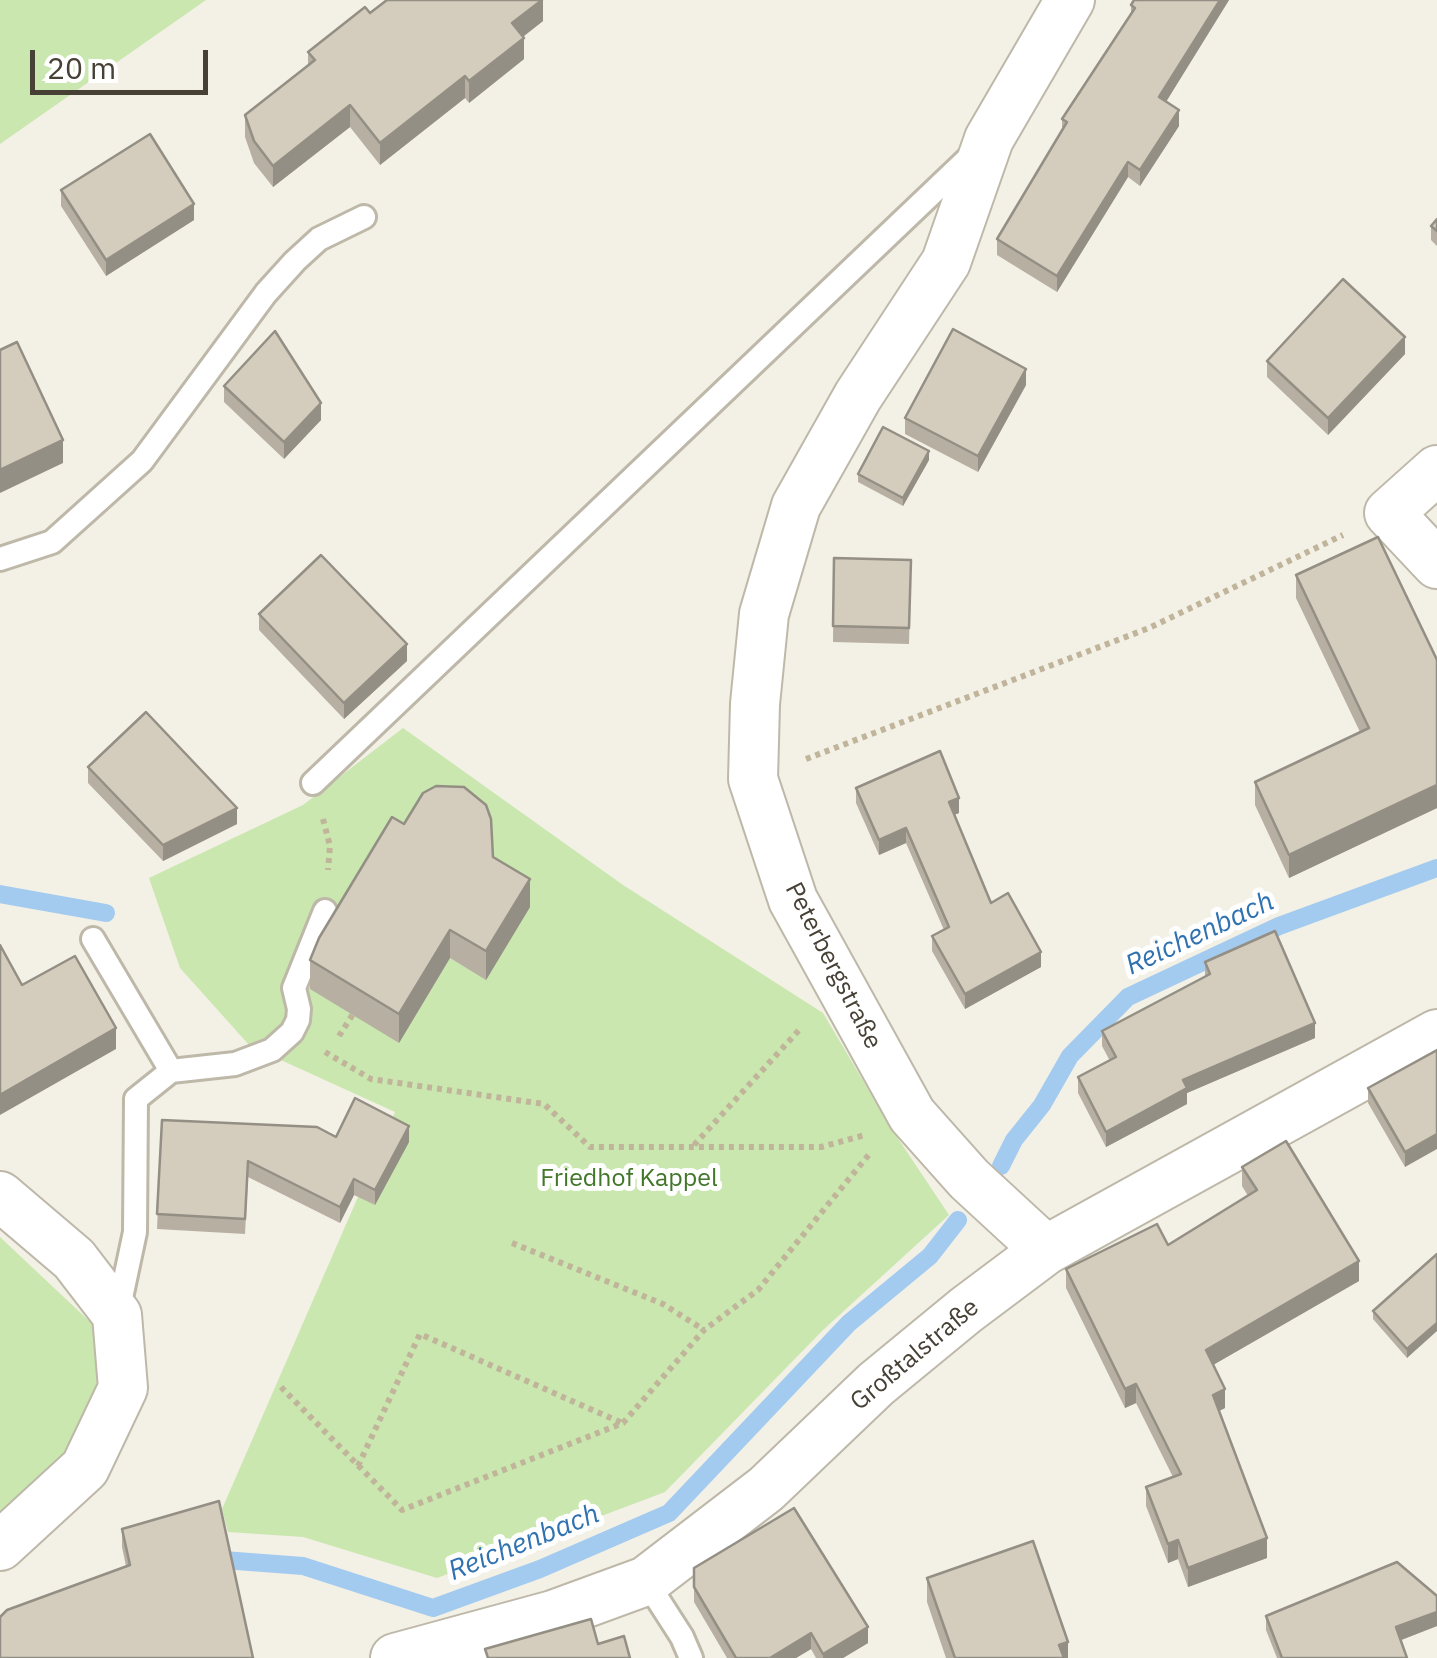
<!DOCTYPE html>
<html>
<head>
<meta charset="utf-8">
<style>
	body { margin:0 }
	#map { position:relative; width:1437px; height:1658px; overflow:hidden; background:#f3f0e6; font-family:"IBM Plex Sans",sans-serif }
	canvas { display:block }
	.scale { position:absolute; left:30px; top:50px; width:178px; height:45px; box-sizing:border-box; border:5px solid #464035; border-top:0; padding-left:12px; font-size:30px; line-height:35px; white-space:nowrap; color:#464035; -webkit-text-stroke:8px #fff; paint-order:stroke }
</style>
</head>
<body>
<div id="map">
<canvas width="1437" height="1658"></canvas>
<div class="scale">20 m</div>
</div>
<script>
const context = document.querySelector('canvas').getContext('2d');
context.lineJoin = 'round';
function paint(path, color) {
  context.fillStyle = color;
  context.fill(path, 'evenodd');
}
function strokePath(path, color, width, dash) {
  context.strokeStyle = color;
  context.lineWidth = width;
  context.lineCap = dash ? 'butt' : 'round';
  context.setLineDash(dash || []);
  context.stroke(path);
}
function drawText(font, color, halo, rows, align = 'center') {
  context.font = font + ' "IBM Plex Sans",sans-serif';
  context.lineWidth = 10;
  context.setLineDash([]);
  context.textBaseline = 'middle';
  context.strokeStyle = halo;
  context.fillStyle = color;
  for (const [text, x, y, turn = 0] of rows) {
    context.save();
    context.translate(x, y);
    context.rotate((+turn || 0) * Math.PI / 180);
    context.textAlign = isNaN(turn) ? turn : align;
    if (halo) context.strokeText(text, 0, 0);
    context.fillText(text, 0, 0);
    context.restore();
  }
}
const green = new Path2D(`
	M0,0h206l-206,144z
	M403,728l220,157 200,128 68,115 58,87 -126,115 -158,162 -228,86 -134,-41 -75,-5 -6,-23 173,-397 -145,-66 -70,-78 -31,-90 154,-73zM391,846l95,133 -36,-21 -51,84 -92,-56z
	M0,1237l103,97 -14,107 -89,81z`);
const stream = new Path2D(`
	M0,894l106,19
	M1001,1166l13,-26 28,-35 28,-49 58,-59 151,-71 158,-58
	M210,1559l93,7 130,42 107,-39 129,-56 180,-190 81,-67 28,-36`);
const path = new Path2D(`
	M806,759l343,-131 194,-93
	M323,819l7,27 -2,24
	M339,1036l14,-22
	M325,1052l46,27 173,25 46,43h231l44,-12
	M694,1145l106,-116
	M512,1243l151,61 41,26
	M281,1387l121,123 221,-87 81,-93 54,-40 113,-138
	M358,1466l62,-132 202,89`);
const service = new Path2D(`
	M0,559l52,-17 90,-81 124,-168 29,-32 24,-22 45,-22
	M313,783l660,-629
	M93,939l78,132
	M118,1312l17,-80 1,-133 35,-28 64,-7 37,-14 20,-18 6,-12 1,-11 -5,-21 31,-77
	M646,1581l36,56 9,21`);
const minor = new Path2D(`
	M1437,470l-48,43 48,51
	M0,1196l74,63 43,56 6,73 -38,80 -85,78
	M1046,1250l-77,-71 -57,-64 -119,-215 -40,-121 2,-75 9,-90 32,-108 62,-110 88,-134 43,-123 81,-139
	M395,1658l158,-43 93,-34 120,-92 110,-105 90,-74 80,-60 391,-216`);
const wall = new Path2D(`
	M543,0v21l-20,16 1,22 -55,44 -4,-5 -85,67 -30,-38 -77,60 -19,-24 -9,-26v-22l63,-50v-13l62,-39z
	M1134,0h95l-63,102 13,24 -39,60 -12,-9 -71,115 -60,-37v-16l65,-109v-11l69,-105v-9z
	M61,190l133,30 -88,56 -45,-70z
	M1437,219v27l-6,-6v-14z
	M1405,354l-77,81 -61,-58v-16z
	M1026,385l-48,87 -73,-38v-16z
	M224,386l97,34 -37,39 -60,-57z
	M929,460l-26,46 -45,-24v-8z
	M834,558l77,2 -2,84 -76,-2z
	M1296,575l141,85v148l-148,70 -34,-73v-23l105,-50 -64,-134z
	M259,614l148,47 -63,58 -85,-89z
	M88,767l149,57 -74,37 -75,-78z
	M856,788l103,25 -5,2 37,88 50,64 -76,42 -33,-58v-15l12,-6 -38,-87 -27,12 -23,-52z
	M404,824l89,33 37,50 -44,73 -36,-22 -51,85 -89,-54v-29z
	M1205,962l110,76 -128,55v11l-81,43 -28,-54v-16l32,-16 -8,-15v-15l103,-54z
	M1437,1050l-32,117 -37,-64v-15z
	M162,1120l174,17 73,5 -34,63 -21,-10 -14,28 -92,-46 -3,57 -88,-5z
	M1242,1167l117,114 -146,84 12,43 -6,3 48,147 -79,29 -10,-28 -10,4 -22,-57v-19l27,-10 -37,-74 -11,5 -59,-120v-19l102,-24 80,-49 -6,-10z
	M1437,1254l-30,104 -34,-39v-8z
	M122,1529l131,129 -127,-92 -4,-19z
	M694,1568l174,75 -25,15h-27l-5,-9 -15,9h-69l-33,-56z
	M927,1578l141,80h-122l-19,-56z
	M1437,1596v30l-36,14 6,18h-130l-11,-28v-14z`);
const shadedWall = new Path2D(`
	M542,0h1v21l-31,24v-22z
	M1220,0h9l-70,113v-16z
	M524,38v21l-55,44v-22z
	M465,76v22l-85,67v-22z
	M350,105v22l-77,60v-21z
	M1179,110v16l-39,60v-16z
	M1128,162v15l-71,115v-16z
	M194,204v16l-88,56v-16z
	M1405,337v17l-77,81v-17z
	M1026,369v16l-48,87v-16z
	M321,403v17l-37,39v-17z
	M63,440v23l-63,30v-23z
	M929,451v9l-26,46v-8z
	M407,644v17l-63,58v-16z
	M1437,785v23l-148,70v-23z
	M959,798v15l-10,4v-15z
	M237,808v16l-74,37v-16z
	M906,828v15l-27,12v-15z
	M530,879v28l-44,73v-29z
	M450,930v28l-51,85v-29z
	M1041,952v15l-76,42v-15z
	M1315,1023v15l-128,55v11l-81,43v-15l77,-52z
	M116,1028v21l-116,66v-20z
	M409,1126v16l-34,63v-15z
	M1437,1134v15l-32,18v-15z
	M354,1179v16l-14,28v-16z
	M1359,1261v20l-153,88v-19z
	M1437,1323v8l-30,27v-9z
	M1136,1384v19l-11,5v-19z
	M1225,1389v19l-12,6v-19z
	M1267,1538v20l-79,29v-19z
	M1178,1540v19l-10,4v-19z
	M1437,1612v14l-41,16v-15z
	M868,1627v16l-25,15h-20v-4z
	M811,1633v16l-15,9h-26z
	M1068,1642v16h-9v-13z`);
const building = new Path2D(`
	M387,0h155l-30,23 12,15 -55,43 -4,-5 -85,67 -30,-38 -77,61 -19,-25 -9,-26 70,-55 -7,-8 57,-45 5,6z
	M1134,0h86l-61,97 20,13 -39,60 -12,-8 -71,114 -60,-37 70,-117 -5,-3 73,-111 -4,-3z
	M150,134l44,70 -88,56 -45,-70z
	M1437,219v12l-6,-5z
	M1343,279l62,58 -77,81 -61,-57z
	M953,329l73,40 -48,87 -73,-38z
	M275,331l46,72 -37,39 -60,-56z
	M17,342l46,98 -63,30v-120z
	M883,427l46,24 -26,47 -45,-24z
	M1378,537l59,123v125l-148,70 -34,-73 114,-54 -73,-153z
	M321,555l86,89 -63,59 -85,-89z
	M834,558l77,2 -2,68 -76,-2z
	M146,712l91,96 -74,37 -75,-78z
	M940,751l19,47 -10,4 42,101 17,-10 33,59 -76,42 -33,-58 17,-9 -43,-99 -27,12 -23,-52z
	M436,786l28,1 22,18 5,14 2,38 37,22 -44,72 -36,-21 -51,84 -89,-54 9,-22 73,-121 12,7 19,-31z
	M1275,931l40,92 -132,57 4,8 -81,44 -28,-55 38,-20 -14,-26 108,-57 -5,-12z
	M0,945l22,40 53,-29 41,72 -116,67z
	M1437,1050v84l-32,18 -37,-64z
	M355,1098l54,28 -34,64 -21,-11 -14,28 -92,-46 -3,58 -88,-5 5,-94 155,7 19,10z
	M1286,1141l73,120 -153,89 19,39 -12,6 54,143 -79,30 -10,-28 -10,4 -22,-57 35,-13 -45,-90 -11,5 -59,-120 91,-45 11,21 89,-55 -15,-23z
	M1437,1254v69l-30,26 -34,-38z
	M219,1501l34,157h-253v-41l7,-7 123,-45 -8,-36z
	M794,1508l74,119 -45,27 -12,-21 -41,25h-34l-42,-71v-19z
	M1033,1541l35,101 -9,3 5,13h-109l-28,-80z
	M1397,1562l40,34v16l-41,15 11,31h-125l-16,-42z
	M591,1619l7,25 26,-8 6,22h-142l-3,-9z`);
const streetNames = [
	["Peterbergstraße",833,966,63],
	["Großtalstraße",915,1355,-40]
];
const parkNames = [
	["Friedhof Kappel",629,1179]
];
const waterNames = [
	["Reichenbach",1200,934,-25],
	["Reichenbach",524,1543,-22]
];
paint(green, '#cae7af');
strokePath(stream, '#a3cbef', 18);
strokePath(service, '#beb8a9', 28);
strokePath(minor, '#beb8a9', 52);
strokePath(path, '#c0b59a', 6, [5, 5]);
strokePath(service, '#fff', 22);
strokePath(minor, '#fff', 48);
paint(wall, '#b6afa2');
paint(shadedWall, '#948f84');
paint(building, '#d4ccbc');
strokePath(building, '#948f84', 2.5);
drawText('25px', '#464035', '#fff', streetNames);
drawText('25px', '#427729', '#fff', parkNames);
drawText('italic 28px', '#3072b0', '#fff', waterNames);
</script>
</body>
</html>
